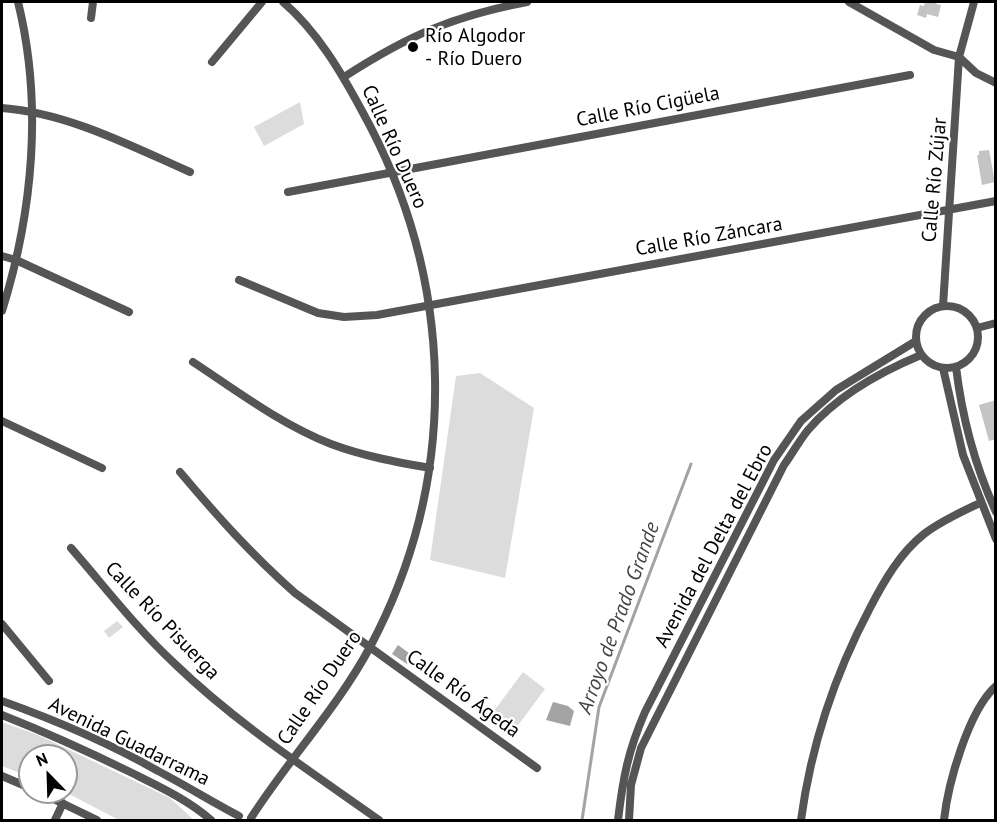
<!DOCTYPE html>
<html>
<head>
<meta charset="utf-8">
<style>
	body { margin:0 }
	#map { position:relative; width:997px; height:822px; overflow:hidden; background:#fff; font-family:"PT Sans",sans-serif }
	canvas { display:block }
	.frame { position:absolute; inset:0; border:3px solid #000; pointer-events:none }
	.north { position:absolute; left:18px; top:744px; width:60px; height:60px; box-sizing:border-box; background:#fff; border:2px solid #999; border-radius:50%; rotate:337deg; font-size:16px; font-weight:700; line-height:24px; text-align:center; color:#000 }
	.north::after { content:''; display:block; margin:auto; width:21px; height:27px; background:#000; clip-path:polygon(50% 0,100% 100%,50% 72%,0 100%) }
</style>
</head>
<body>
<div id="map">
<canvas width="997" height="822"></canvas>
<div class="frame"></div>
<div class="north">N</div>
</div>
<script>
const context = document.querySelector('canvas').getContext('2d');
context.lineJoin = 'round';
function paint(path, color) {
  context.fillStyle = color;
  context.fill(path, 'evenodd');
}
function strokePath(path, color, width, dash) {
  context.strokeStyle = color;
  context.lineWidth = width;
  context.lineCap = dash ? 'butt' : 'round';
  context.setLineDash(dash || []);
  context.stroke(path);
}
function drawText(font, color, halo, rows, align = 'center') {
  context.font = font + ' "PT Sans",sans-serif';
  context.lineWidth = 4.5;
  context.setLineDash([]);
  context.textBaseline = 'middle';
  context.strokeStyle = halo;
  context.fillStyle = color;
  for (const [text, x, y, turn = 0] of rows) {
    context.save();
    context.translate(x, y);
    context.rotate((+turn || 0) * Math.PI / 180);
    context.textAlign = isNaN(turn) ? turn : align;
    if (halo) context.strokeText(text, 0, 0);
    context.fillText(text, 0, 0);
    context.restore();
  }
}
const green = new Path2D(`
	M300,102l4,22 -40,22 -10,-19z
	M480,373l54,35 -29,170 -75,-18 26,-184z
	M117,621l6,6 -14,11 -5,-7z
	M523,672l22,17 -29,39 -22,-17z
	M2,722l36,13 132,63 24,22h-75l-54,-28 1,-36h-36v21l-28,-11z`);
const water = new Path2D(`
	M398,645l15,11 -6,8 -15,-10z
	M553,702l15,4 6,5 -4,15 -24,-6z`);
const stream = new Path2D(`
	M582,820l17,-113 92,-243`);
const building = new Path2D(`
	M925,2h12l-1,2 5,1 -3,12 -11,-3 -1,4 -9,-3 3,-10 4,1z
	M989,150l6,32 -13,3 -5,-30h2v-4z
	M996,400v39l-7,2 -10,-36z`);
const street = new Path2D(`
	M849,2l85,48 25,7 17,16 20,10
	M91,18l2,-16
	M212,62l50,-60
	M344,77c63,-41 109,-61 183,-75
	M2,108c66,5 129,38 188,64
	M288,192l622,-117
	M2,256l14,4 113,52
	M239,280l79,33 26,4 33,-2 619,-114
	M916 337a31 31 0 1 1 62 0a31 31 0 1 1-62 0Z
	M943,306l16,-249 15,-55
	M2,311c31,-99 41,-208 16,-309
	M977,328l19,-5
	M193,362c44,29 89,63 138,82 32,12 65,18 99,24
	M956,367c6,50 19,99 40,145
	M943,368l20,87 33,84
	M2,421l100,47
	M180,472c38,45 71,82 115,121l242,175
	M71,548c34,39 66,81 104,116 61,59 135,107 204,156
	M2,624l47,57
	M2,701c53,19 107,42 156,70 27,14 54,31 81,45
	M2,715c43,17 85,36 126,56 30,15 59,28 83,49
	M2,776l28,12
	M39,792l58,28
	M251,818c37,-58 87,-111 119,-171 91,-171 85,-368 -8,-536 -21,-39 -45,-80 -79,-109
	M55,820l8,-17
	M618,820c5,-42 10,-69 27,-108l129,-252 27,-39 35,-31 80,-49
	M629,820l2,-35 10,-37 143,-283c8,-11 15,-24 24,-35 29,-34 72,-58 113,-75
	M801,820c10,-74 34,-146 69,-212 14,-27 30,-55 54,-74 17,-13 37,-22 56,-31
	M944,820c4,-36 24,-109 52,-134`);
const markers = [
	[413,47,6,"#000"]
];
const poiNames = [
	["Río Algodor",425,36],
	["- Río Duero",425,59]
];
const streetNames = [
	["Calle Río Cigüela",648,107,-11],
	["Calle Río Duero",394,147,66],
	["Calle Río Zújar",935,180,-85],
	["Calle Río Záncara",709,237,-10],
	["Avenida del Delta del Ebro",714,546,-62],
	["Calle Río Pisuerga",162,621,46],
	["Calle Río Duero",320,688,-56],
	["Calle Río Ágeda",463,694,36],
	["Avenida Guadarrama",129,742,26]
];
const waterNames = [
	["Arroyo de Prado Grande",619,618,-70]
];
paint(green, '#dcdcdc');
paint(water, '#a3a3a3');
strokePath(stream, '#a3a3a3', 3);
paint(building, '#c4c4c4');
strokePath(street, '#555', 8);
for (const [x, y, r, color] of markers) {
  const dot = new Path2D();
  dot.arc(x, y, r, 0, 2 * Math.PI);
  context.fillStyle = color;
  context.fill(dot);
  strokePath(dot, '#fff', 2);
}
drawText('20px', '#000', '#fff', poiNames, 'left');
drawText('20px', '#000', '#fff', streetNames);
drawText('italic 21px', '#444', '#fff', waterNames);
</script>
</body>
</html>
